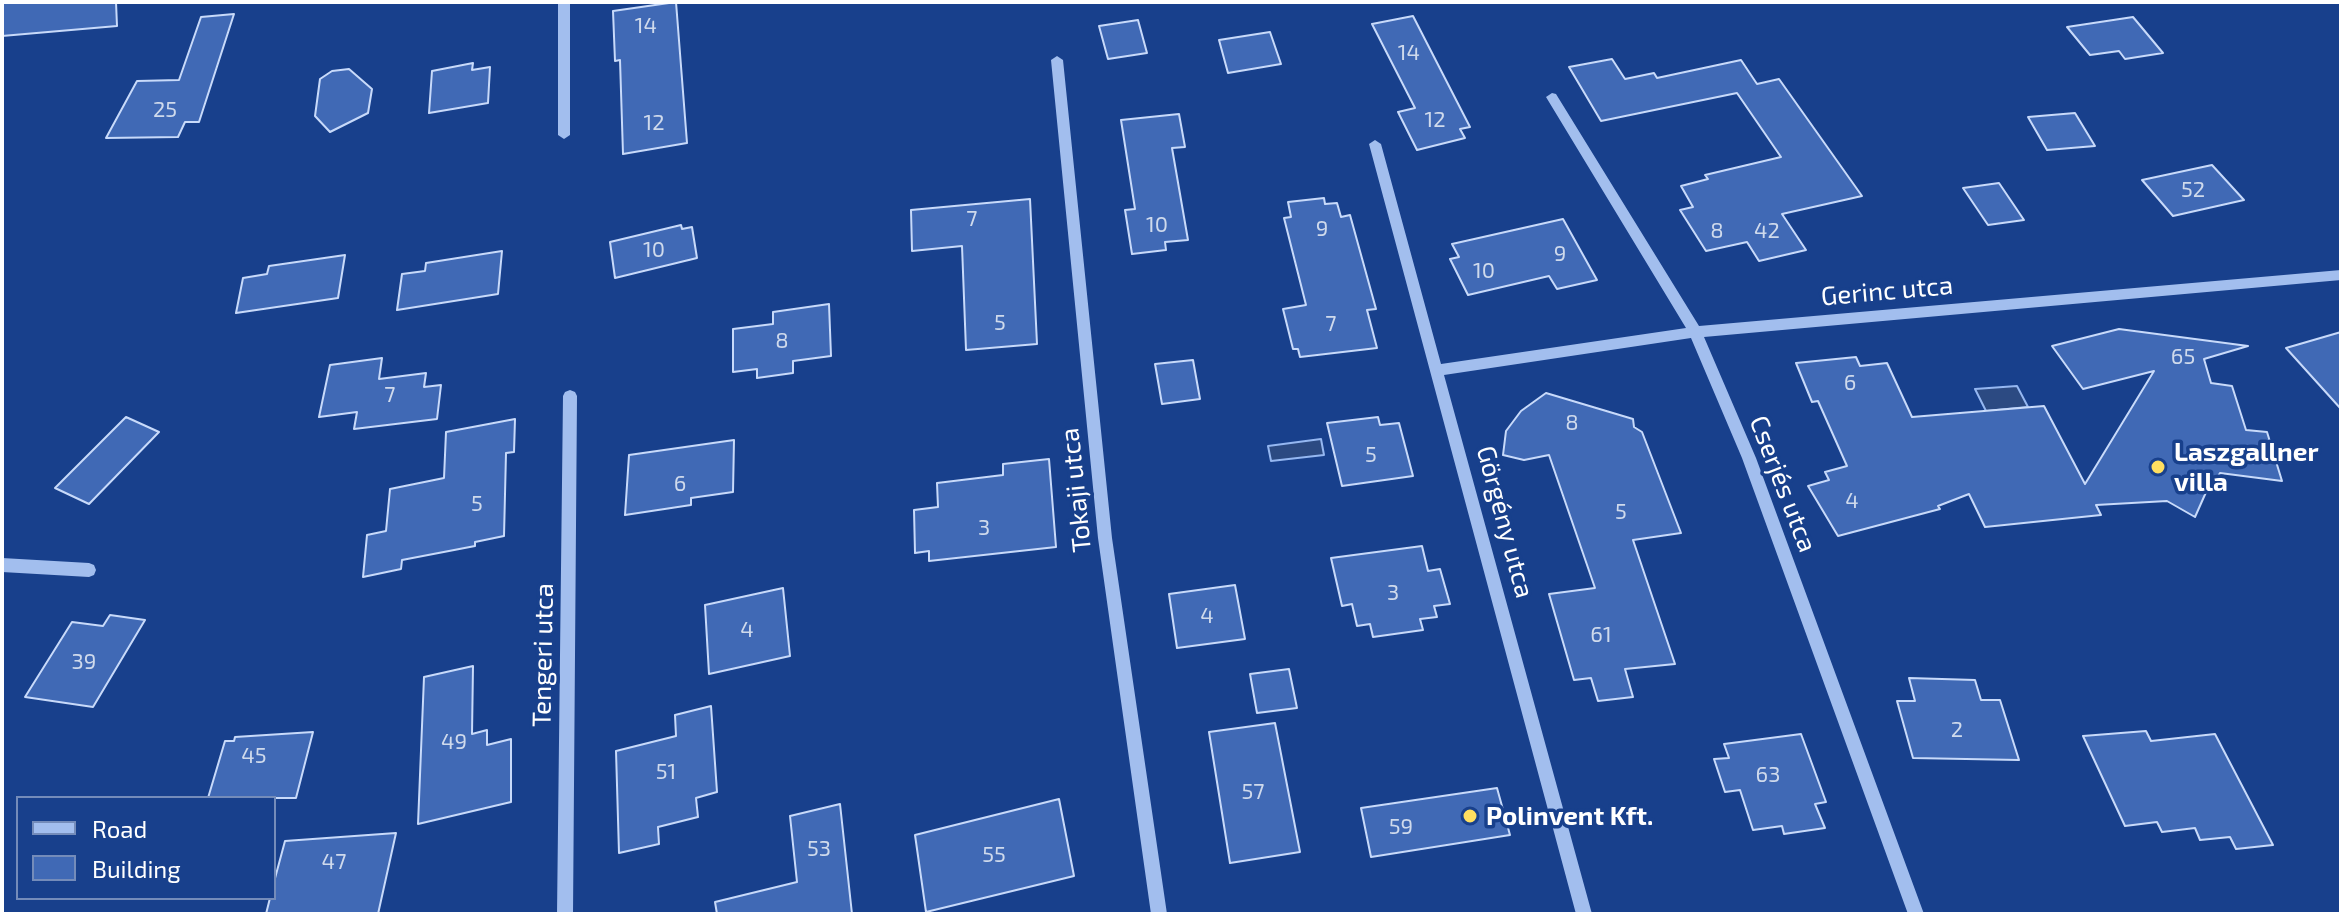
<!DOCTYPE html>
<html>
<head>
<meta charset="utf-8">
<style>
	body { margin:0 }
	#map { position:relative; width:2343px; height:916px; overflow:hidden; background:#18408c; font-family:"Exo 2",sans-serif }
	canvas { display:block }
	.frame { position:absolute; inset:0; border:4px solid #fff; pointer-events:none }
	.legend { position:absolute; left:16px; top:796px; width:260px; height:104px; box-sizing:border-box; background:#18408c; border:2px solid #748cba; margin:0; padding:10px 14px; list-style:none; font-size:24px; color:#fff }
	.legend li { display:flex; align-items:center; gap:16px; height:40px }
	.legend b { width:40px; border:2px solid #748cba }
</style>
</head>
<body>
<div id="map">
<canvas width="2343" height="916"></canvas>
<div class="frame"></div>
<ul class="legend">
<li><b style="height:10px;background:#a2beee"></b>Road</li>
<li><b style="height:22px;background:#4069b5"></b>Building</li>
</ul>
</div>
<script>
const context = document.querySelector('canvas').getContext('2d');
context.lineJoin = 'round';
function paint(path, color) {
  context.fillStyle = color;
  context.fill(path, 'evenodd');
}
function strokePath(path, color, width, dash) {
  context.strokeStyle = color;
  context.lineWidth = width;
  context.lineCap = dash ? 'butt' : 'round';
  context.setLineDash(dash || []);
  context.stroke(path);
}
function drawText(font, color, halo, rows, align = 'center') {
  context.font = font + ' "Exo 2",sans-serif';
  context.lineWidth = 7;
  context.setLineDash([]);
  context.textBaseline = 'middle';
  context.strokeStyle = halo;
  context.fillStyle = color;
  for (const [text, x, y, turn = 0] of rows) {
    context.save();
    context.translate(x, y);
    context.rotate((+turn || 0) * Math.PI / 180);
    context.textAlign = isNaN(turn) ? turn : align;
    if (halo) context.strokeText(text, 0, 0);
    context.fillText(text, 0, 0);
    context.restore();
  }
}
const water = new Path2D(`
	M2017,386l11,21 -42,4 -11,-22z
	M1321,439l3,16 -53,6 -3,-15z`);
const building = new Path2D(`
	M2,2h114l1,24 -115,10z
	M676,2l11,141 -64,11 -3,-94 -5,1 -2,-50z
	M234,14l-35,108h-14l-7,15 -72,1 31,-57 42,-1 22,-63z
	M1413,16l57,111 -10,2 5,9 -48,12 -19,-38 17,-4 -43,-84z
	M2133,17l30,36 -38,6 -6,-8 -29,4 -23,-28z
	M1138,20l9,33 -39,6 -9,-33z
	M1270,32l11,32 -53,9 -9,-33z
	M1612,59l13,20 29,-6 3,5 84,-18 16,24 22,-5 83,117 -80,18 24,36 -47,11 -12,-19 -41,9 -26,-41 13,-3 -12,-21 27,-7 -3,-4 76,-18 -44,-64 -136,28 -32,-54z
	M473,63l-1,7 18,-3 -2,36 -59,10 3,-42z
	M349,69l23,20 -4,24 -38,19 -15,-16 5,-37 12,-8z
	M2075,113l20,33 -48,4 -19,-33z
	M1179,114l6,33 -13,1 16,92 -23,2 1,8 -34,4 -7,-44 10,-1 -14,-89z
	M2212,165l32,35 -71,16 -31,-36z
	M1999,183l25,37 -36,5 -25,-37z
	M1324,198l1,6 12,-1 4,14 9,-2 26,94 -9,1 10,38 -77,9 -2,-8h-5l-10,-40 23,-4 -22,-87 7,-1 -3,-15z
	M1030,199l7,145 -71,6 -4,-104 -50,5 -1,-41z
	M1563,219l34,61 -40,9 -8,-13 -81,19 -18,-36 9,-2 -7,-13z
	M681,225l1,4 10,-2 5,31 -82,20 -5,-36z
	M502,251l-4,43 -101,16 5,-36 23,-3 1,-8z
	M345,255l-7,43 -102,15 7,-35 24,-4 2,-8z
	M829,304l2,52 -38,5v12l-36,5v-9l-24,3v-43l40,-5v-12z
	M2119,329l129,17 -44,13 7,24 21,3 14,44 21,2 15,49 -62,-8 -10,17h-3l-12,27 -28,-16 -71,4 5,10 -116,12 -16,-33 -31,12 2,3 -102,27 -30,-50 21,-6 -4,-8 22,-6 -29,-65 -6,1 -16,-39 60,-6 4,9 27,-3 25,54 132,-11 41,78 69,-113 -71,18 -31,-43z
	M2341,332v77l-55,-61z
	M382,358l-3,21 47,-6 -2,14 17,-2 -4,34 -83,10 3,-17 -38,5 11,-52z
	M1193,360l7,39 -38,5 -7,-40z
	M1546,393l87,26 1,8 8,5 39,101 -48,7 42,124 -50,5 8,28 -35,4 -7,-23 -17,2 -25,-86 46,-6 -46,-133 -25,5 -21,-5 3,-24 15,-20z
	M126,417l33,15 -70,72 -34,-16z
	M1378,417l2,8 19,-2 14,53 -71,10 -15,-63z
	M515,419l-1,33 -8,1 -2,83 -29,6v4l-73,14 -1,9 -38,8 4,-42 19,-4 4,-42 54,-11 2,-46z
	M734,440l-1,52 -42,6v7l-66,10 4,-60z
	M1049,459l7,88 -127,14v-10l-14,2 -1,-43 24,-3 -1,-24 66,-8v-11z
	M1422,546l6,25 12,-2 10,35 -16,2 3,11 -17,2 3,11 -50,7 -3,-13 -13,2 -5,-22 -10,2 -11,-48z
	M1235,585l10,54 -68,9 -8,-54z
	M783,588l7,68 -81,18 -4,-69z
	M110,615l35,5 -52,87 -68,-10 47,-75 31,4z
	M473,666l-1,68 15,-4v15l24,-6v63l-93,22 6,-147z
	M1289,669l8,39 -40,5 -7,-39z
	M1909,678l66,2 6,20h19l19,60 -106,-2 -16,-57h18z
	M711,706l6,86 -21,6 2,19 -40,10 1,17 -40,9 -3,-102 60,-15 -1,-21z
	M1275,723l25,129 -70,11 -21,-131z
	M2146,731l5,10 64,-7 58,111 -37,4 -6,-12 -30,3 -5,-12 -33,4 -5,-10 -32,4 -42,-90z
	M313,732l-17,66h-88l17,-57h9l1,-4z
	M1801,734l25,68 -11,2 10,24 -41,6 -2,-8 -29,4 -13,-40 -15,2 -11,-33 15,-1 -5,-14z
	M1497,788l13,47 -139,22 -10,-49z
	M1059,799l15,77 -148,36 -11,-77z
	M840,804l12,110h-135l-2,-12 82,-20 -7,-66z
	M396,833l-18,81h-112l4,-16h4v-16l11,-41z`);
const minor = new Path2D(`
	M558,2h12v133l-6,4 -6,-4z
	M1057,56l6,4 49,478 55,376h-16l-53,-376 -47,-478z
	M1552,93l4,1 143,232 642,-56v10l-637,57 52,121 168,456h-16l-166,-456 -51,-120 -247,37 148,539h-16l-207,-770 6,-4 6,4 60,220 245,-36 -140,-231z
	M570,390l5,2 2,4 -4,518h-16l6,-518 2,-4z
	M2,558l87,5 5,2 2,5 -2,5 -5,2 -87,-5z`);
const markers = [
	[2158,467,8,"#ffdf60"],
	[1470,816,8,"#ffdf60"]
];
const numberNames = [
	["14",646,26],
	["14",1409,53],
	["25",165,110],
	["12",1435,120],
	["12",654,123],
	["52",2193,190],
	["7",972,219],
	["10",1157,225],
	["9",1322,229],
	["8",1717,231],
	["42",1767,231],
	["10",654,250],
	["9",1560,254],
	["10",1484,271],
	["5",1000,323],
	["7",1331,324],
	["8",782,341],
	["65",2183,357],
	["6",1850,383],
	["7",390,395],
	["8",1572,423],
	["5",1371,455],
	["6",680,484],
	["4",1852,501],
	["5",477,504],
	["5",1621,512],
	["3",984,528],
	["3",1393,593],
	["4",1207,616],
	["4",747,630],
	["61",1601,635],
	["39",84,662],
	["2",1957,730],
	["49",454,742],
	["45",254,756],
	["51",666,772],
	["63",1768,775],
	["57",1253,792],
	["59",1401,827],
	["53",819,849],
	["55",994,855],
	["47",334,862]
];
const streetNames = [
	["Gerinc utca",1887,291,-5],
	["Cserjés utca",1783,484,69],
	["Tokaji utca",1076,490,-96],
	["Görgény utca",1505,522,75],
	["Tengeri utca",543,655,-89]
];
const poiNames = [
	["Laszgallner",2174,452],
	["villa",2174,482],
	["Polinvent Kft.",1486,816]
];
paint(water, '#2c4a82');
strokePath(water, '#95b7f1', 2);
paint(building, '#4069b5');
strokePath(building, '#c8dafa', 2);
paint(minor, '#a2beee');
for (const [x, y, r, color] of markers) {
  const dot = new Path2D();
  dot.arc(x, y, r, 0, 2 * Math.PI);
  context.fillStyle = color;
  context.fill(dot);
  strokePath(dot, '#18408c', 3);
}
drawText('22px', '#cfdaec', null, numberNames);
drawText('26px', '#fff', '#18408c', streetNames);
drawText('bold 26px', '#fff', '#18408c', poiNames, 'left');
</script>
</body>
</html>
